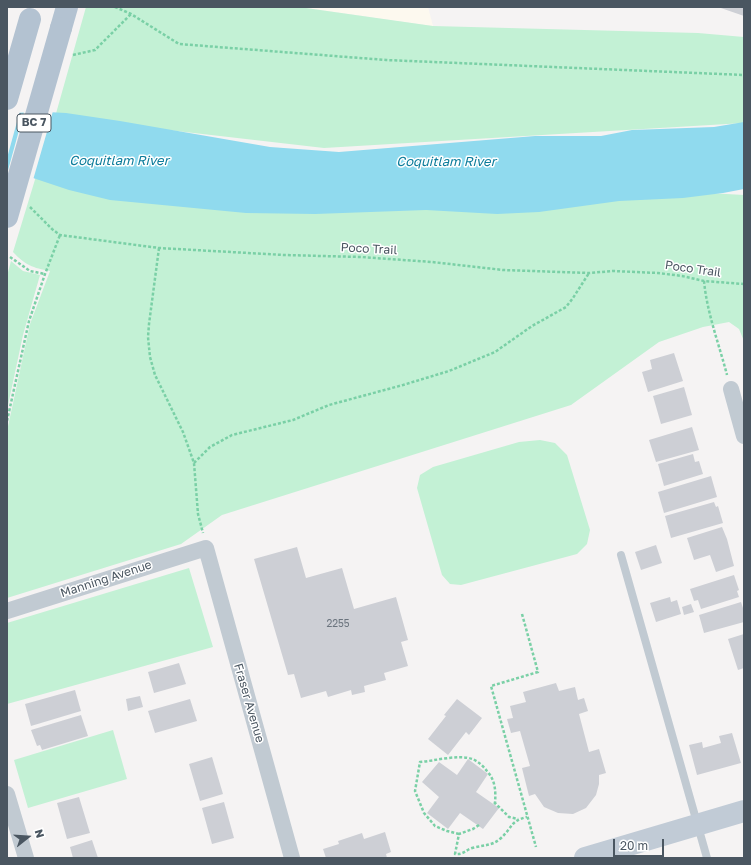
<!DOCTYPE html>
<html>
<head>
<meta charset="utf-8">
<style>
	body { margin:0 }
	#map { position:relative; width:751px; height:865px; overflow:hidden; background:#f5f3f3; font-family:"Golos Text",sans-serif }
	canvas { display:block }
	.frame { position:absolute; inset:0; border:8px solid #4a5661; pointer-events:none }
	.north { position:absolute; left:8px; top:817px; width:40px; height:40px; -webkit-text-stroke:3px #fff; paint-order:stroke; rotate:73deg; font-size:11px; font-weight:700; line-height:16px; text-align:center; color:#4a5661 }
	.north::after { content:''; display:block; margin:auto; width:14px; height:18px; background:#4a5661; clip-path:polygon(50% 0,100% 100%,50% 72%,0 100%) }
	.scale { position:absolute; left:613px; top:839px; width:51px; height:18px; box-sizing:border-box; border:2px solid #4a5661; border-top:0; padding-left:5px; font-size:12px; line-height:14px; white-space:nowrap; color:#4a5661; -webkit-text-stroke:3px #fff; paint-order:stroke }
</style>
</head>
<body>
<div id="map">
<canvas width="751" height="865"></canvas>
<div class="frame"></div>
<div class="north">N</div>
<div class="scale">20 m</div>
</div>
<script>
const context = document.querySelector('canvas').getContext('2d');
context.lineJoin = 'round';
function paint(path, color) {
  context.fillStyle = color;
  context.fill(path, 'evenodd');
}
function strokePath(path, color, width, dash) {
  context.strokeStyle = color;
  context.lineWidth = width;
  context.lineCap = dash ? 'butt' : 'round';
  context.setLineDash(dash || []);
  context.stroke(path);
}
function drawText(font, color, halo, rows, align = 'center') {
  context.font = font + ' "Golos Text",sans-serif';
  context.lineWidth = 3;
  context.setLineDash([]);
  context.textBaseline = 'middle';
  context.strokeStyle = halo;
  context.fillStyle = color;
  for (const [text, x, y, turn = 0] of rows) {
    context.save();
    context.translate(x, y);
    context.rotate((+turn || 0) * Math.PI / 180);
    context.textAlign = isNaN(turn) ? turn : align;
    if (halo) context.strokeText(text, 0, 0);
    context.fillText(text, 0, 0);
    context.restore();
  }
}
const commercial = new Path2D(`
	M299,7h129l5,19z`);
const green = new Path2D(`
	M86,7h213l134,19 265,7 46,4v86l-420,25 -269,-31z
	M37,173l600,16 107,6v146l-5,-12 -10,-7 -26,5 -44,15 -88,63 -349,110 -41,29 -174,54v-167l23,-107 20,-53c-17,-3 -25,-6 -37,-19z
	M11,261l12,10 17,4 -17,60 -16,75v-134z
	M540,440l15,3 12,12 23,75 -3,14 -10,10 -116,31 -11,-1 -8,-9 -25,-87 3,-13 13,-8 86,-25z
	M189,568l24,79 -206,57v-81z
	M113,730l14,49 -99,29 -14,-48z`);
const water = new Path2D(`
	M47,112l19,1 54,8 150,26 69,5 196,-16h66l31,-6 82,-3 30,-5v67l-21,4 -40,5 -64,3 -80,11 -42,2 -71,-4 -111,4 -69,-1 -136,-13 -41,-10 -36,-12 -26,-6v-59z`);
const pier = new Path2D(`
	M7,111h13l-13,47z
	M53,111l-20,69 -26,-6 17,-62z`);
const building = new Path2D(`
	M718,7h26v9z
	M674,353l9,28 -35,11 -6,-20 10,-3 -2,-9z
	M684,387l8,28 -31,9 -8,-28z
	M692,427l7,23 -43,12 -7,-22z
	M693,454l2,8 4,-1 4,13 -39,12 -6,-22z
	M711,476l6,21 -53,16 -6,-21z
	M714,502l2,5 2,-1 5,17 -52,15 -6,-22z
	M722,527l5,12 7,27 -18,6 -6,-17 -16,5 -7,-22z
	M656,545l6,18 -21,7 -6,-18z
	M297,547l9,31 36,-10 12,41 42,-12 12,43 -7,2 7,24 -24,7 2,7 -22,6 1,6 -13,3 -1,-5 -23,7 -2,-6 -25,7 -7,-24 -6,1 -34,-116z
	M734,575l5,15 -2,1 2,6 -38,12 -3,-9 -4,1 -4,-12z
	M670,597l1,5 6,-2 4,14 -25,8 -6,-19z
	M741,602l3,9v11l-40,11 -5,-18z
	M691,604l3,8 -10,3 -2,-8z
	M744,634v34l-6,2 -10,-31z
	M179,663l7,21 -32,9 -6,-21z
	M556,683l3,8 16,-4 3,13 6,-2 4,13 -9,3 10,38 10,-3 7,24 -7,2v9l-3,11 -10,13 -13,6 -15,-1 -14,-6 -9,-13 -6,2 -7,-28 8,-2 -10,-35 -9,2 -4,-14 6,-1 -3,-12 16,-4 -3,-10z
	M75,690l6,21 -50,15 -6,-22z
	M140,696l3,11 -15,4 -2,-12z
	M190,699l7,22 -42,12 -7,-22z
	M457,699l25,19 -13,17 -3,-3 -18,23 -20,-16 18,-23 -2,-1z
	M81,715l7,21 -46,14 -2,-5 -3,1 -6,-16z
	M732,733l9,30 -44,12 -8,-30 13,-3 1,6 18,-5 -2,-7z
	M212,757l11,37 -23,7 -11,-37z
	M468,759l20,15 -12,18 23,16 -16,21 -23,-16 -12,16 -21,-16 12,-16 -17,-15 17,-20 18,13z
	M79,797l11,36 -23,6 -10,-36z
	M224,802l10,36 -22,6 -10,-36z
	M385,832l6,20 -5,2 1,4h-61l-3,-9 16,-5 -1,-3 24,-8 2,6z
	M92,840l6,18h-25l-3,-11z`);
const path = new Path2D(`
	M115,7l16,7 48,30 207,16 358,15
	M73,55l22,-5 36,-36
	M30,207l22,22 8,6 99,13 125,7 77,2 71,5 71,8 86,3 24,-2 45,2 24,3 22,5 40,3
	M159,248l-10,76 -1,13 2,20 5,18 28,57 11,31 4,51 5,19
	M10,257l20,14 15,3
	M704,281c3,32 15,63 23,94
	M7,421l22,-100 16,-47 15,-39
	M194,463l16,-16 22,-12 61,-15 36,-15 74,-20 46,-14 46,-19 37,-26 34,-19 7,-9 16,-25
	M522,614l16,58 -47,14 45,161
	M494,804l1,-1 14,14 9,2
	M479,825l-6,4 -14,5 -4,20c8,1 11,-4 17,-6 11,-3 21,-2 29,-10 12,-11 9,-17 26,-21
	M459,834l-12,-3 -12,-5 -11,-13 -9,-22 5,-29c14,-1 39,-8 52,-3 6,2 11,7 15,12 8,9 9,19 8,32`);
const lane = new Path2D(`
	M621,555l86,303`);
const street = new Path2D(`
	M731,389l13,47
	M7,611l199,-63 86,310
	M7,794l19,64`);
const secondary = new Path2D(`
	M585,858l159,-47`);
const primary = new Path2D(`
	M61,28l6,-21`);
const primaryBridge = new Path2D(`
	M7,99l23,-80
	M7,217l54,-189`);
const numberNames = [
	["2255",338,624]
];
const shields = [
	[34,123,34]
];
const shieldNames = [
	["BC 7",34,123]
];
const streetNames = [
	["Poco Trail",369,249,3],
	["Poco Trail",693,269,8],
	["Manning Avenue",106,579,-18],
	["Fraser Avenue",249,703,74]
];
const waterNames = [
	["Coquitlam River",119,161],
	["Coquitlam River",446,162]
];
paint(commercial, '#fdf9ef');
paint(green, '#c3f1d5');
paint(water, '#90daee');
paint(pier, '#f5f3f3');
paint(building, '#cdcfd5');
strokePath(path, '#7ad0a6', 2.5, [3, 2]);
strokePath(lane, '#c1cad2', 8);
strokePath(street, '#c1cad2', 16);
strokePath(secondary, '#c1cbd6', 22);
strokePath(primary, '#b3c2d1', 22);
strokePath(primaryBridge, '#b3c2d1', 22);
drawText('10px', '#6b747e', null, numberNames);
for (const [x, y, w] of shields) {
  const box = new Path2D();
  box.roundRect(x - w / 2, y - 9, w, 18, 3);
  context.fillStyle = '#fff';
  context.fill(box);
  strokePath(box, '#4a5661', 1);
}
drawText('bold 11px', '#4a5661', null, shieldNames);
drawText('12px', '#4a5661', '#fff', streetNames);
drawText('italic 13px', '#0c7c9b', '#fff', waterNames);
</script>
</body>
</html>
